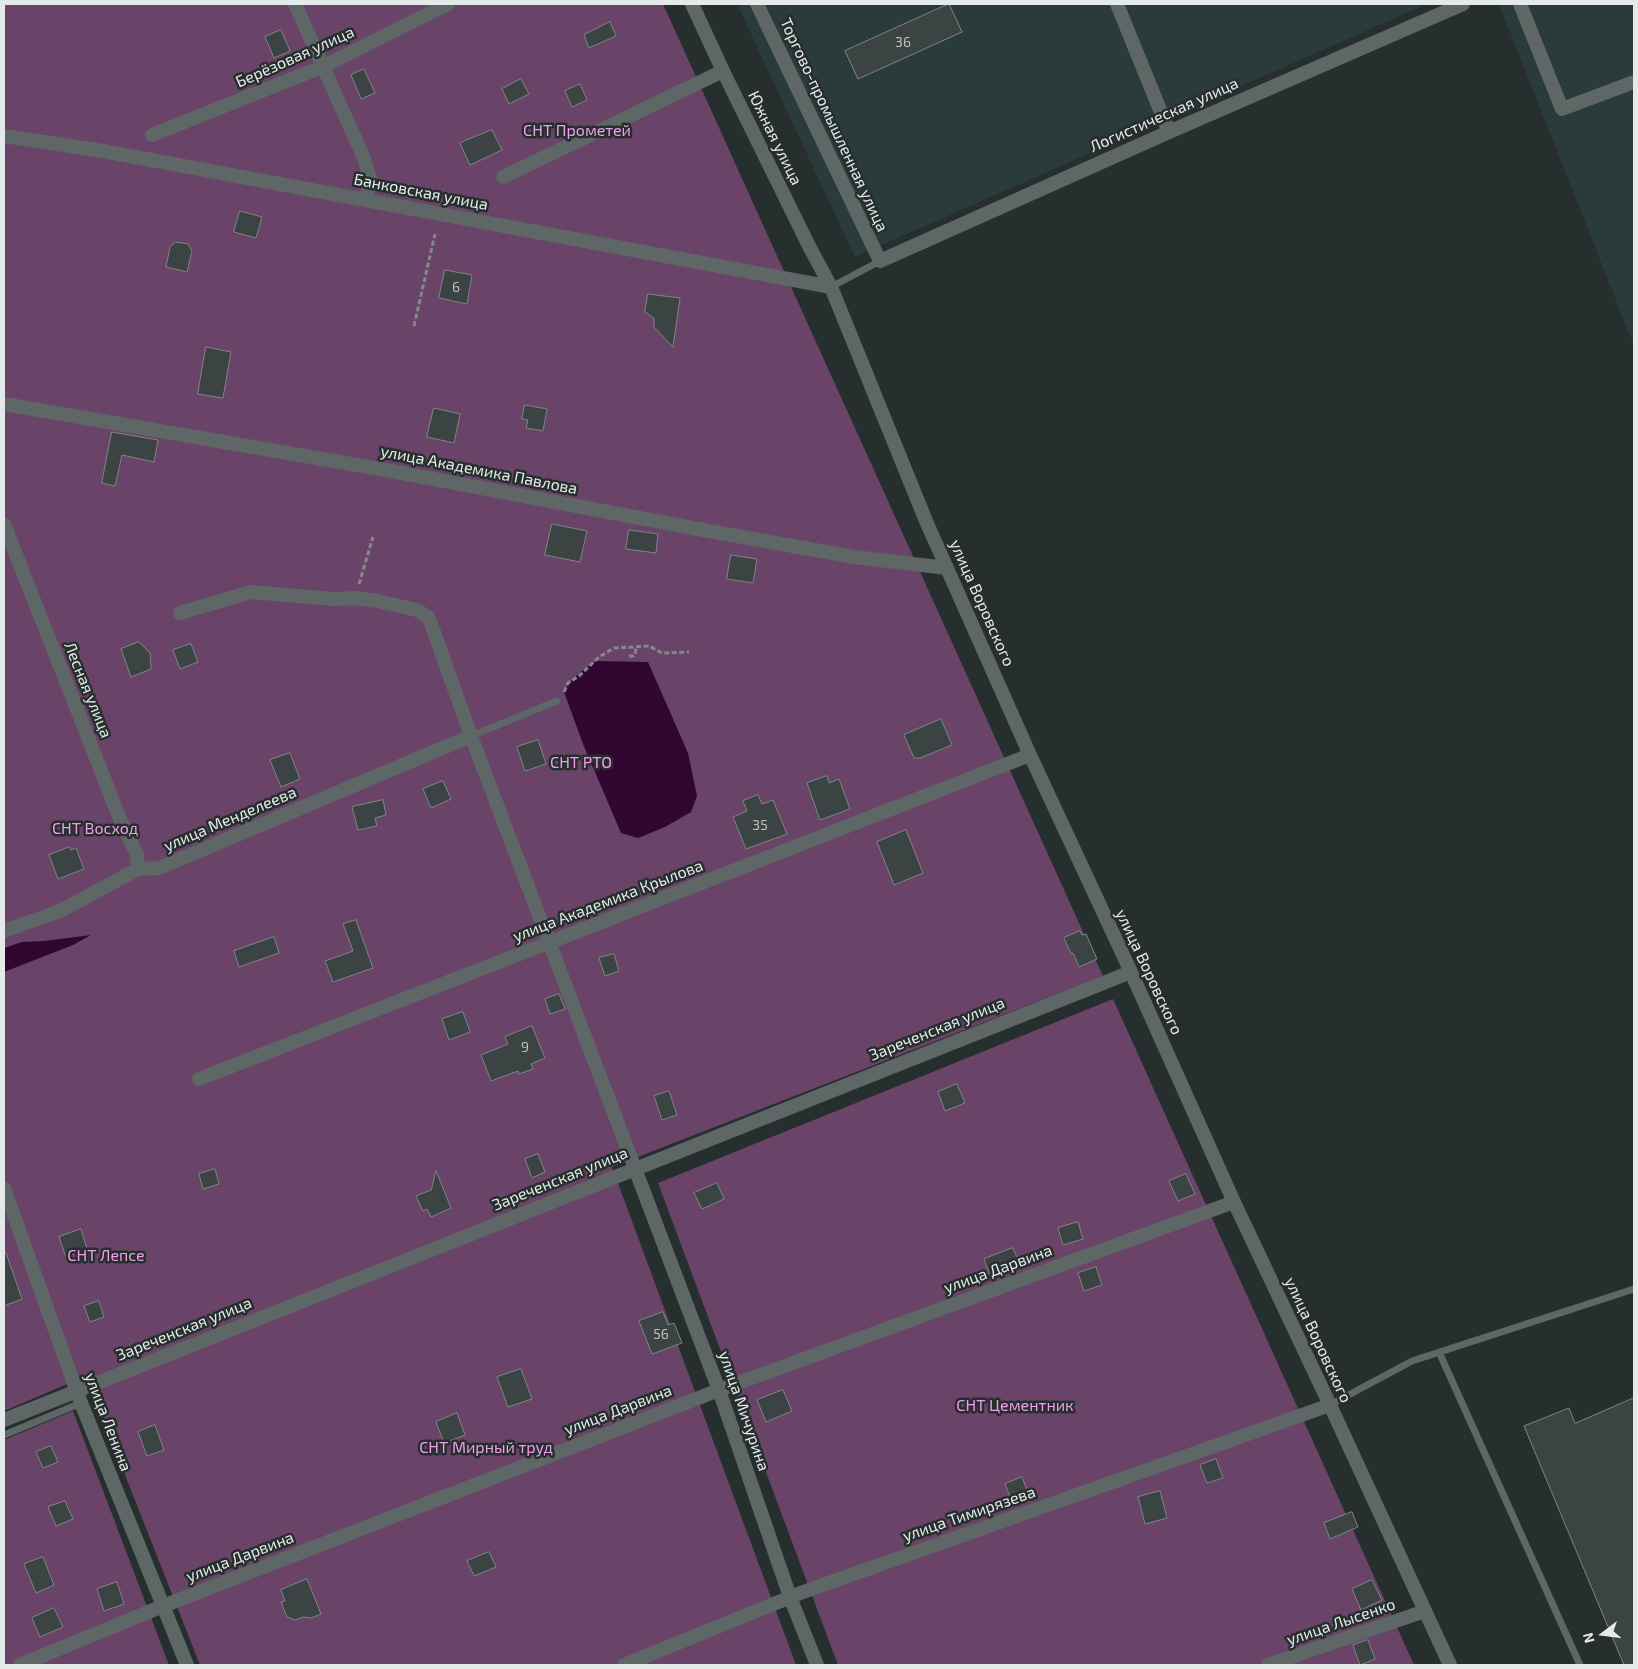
<!DOCTYPE html>
<html>
<head>
<meta charset="utf-8">
<style>
	body { margin:0 }
	#map { position:relative; width:1638px; height:1669px; overflow:hidden; background:#272e2e; font-family:"Exo 2",sans-serif }
	canvas { display:block }
	.frame { position:absolute; inset:0; border:5px solid #e4e9e9; pointer-events:none }
	.north { position:absolute; left:1578px; top:1609px; width:50px; height:50px; -webkit-text-stroke:4px #272e2e; paint-order:stroke; rotate:255deg; font-size:14px; font-weight:700; line-height:20px; text-align:center; color:#e4e9e9 }
	.north::after { content:''; display:block; margin:auto; width:18px; height:22px; background:#e4e9e9; clip-path:polygon(50% 0,100% 100%,50% 72%,0 100%) }
</style>
</head>
<body>
<div id="map">
<canvas width="1638" height="1669"></canvas>
<div class="frame"></div>
<div class="north">N</div>
</div>
<script>
const context = document.querySelector('canvas').getContext('2d');
context.lineJoin = 'round';
function paint(path, color) {
  context.fillStyle = color;
  context.fill(path, 'evenodd');
}
function strokePath(path, color, width, dash) {
  context.strokeStyle = color;
  context.lineWidth = width;
  context.lineCap = dash ? 'butt' : 'round';
  context.setLineDash(dash || []);
  context.stroke(path);
}
function drawText(font, color, halo, rows, align = 'center') {
  context.font = font + ' "Exo 2",sans-serif';
  context.lineWidth = 5;
  context.setLineDash([]);
  context.textBaseline = 'middle';
  context.strokeStyle = halo;
  context.fillStyle = color;
  for (const [text, x, y, turn = 0] of rows) {
    context.save();
    context.translate(x, y);
    context.rotate((+turn || 0) * Math.PI / 180);
    context.textAlign = isNaN(turn) ? turn : align;
    if (halo) context.strokeText(text, 0, 0);
    context.fillText(text, 0, 0);
    context.restore();
  }
}
const built = new Path2D(`
	M737,4h690l-572,253z
	M1499,4h135v342z`);
const green = new Path2D(`
	M4,4h659l440,972 -491,191 184,498h-596l-114,-289 -82,35z
	M1113,999l301,666h-576l-180,-482z
	M73,1411l96,254h-165v-225z`);
const water = new Path2D(`
	M597,661l51,1 40,91 9,43 -6,16 -26,15 -27,11 -17,-5 -38,-89 -19,-52c5,-11 22,-26 33,-31z
	M91,935l-18,10 -69,27v-24l18,-6 23,-1z`);
const building = new Path2D(`
	M949,4l13,28 -104,47 -13,-28z
	M610,22l6,14 -27,12 -5,-13z
	M281,30l9,21 -16,7 -9,-21z
	M364,69l11,24 -14,6 -10,-24z
	M521,79l8,15 -20,10 -7,-15z
	M580,84l7,16 -15,7 -7,-16z
	M492,130l10,20 -32,15 -10,-22z
	M240,211l22,6 -6,21 -22,-6z
	M176,242l12,2 4,7 -5,21 -21,-5 4,-20z
	M445,270l27,5 -5,29 -28,-6z
	M648,294l32,4 -7,49 -19,-20v-9l-9,-6z
	M206,347l25,5 -8,46 -25,-4z
	M525,405l22,4 -4,22 -17,-3 2,-8 -6,-1z
	M434,408l26,6 -6,29 -27,-6z
	M112,432l46,8 -4,22 -32,-7 -7,31 -13,-3z
	M552,524l35,7 -7,31 -35,-7z
	M629,530l29,4 -2,19 -30,-4z
	M731,555l26,4 -4,24 -26,-4z
	M139,642l11,11 1,16 -20,8 -10,-28z
	M191,644l7,18 -18,7 -7,-19z
	M941,719l11,26 -32,13h-6l-10,-23z
	M538,740l8,24 -21,7 -8,-24z
	M290,753l10,26 -19,8 -11,-27z
	M827,776l2,7 10,-4 11,30 -30,11 -13,-37z
	M443,781l8,18 -20,9 -8,-19z
	M758,795l4,9 11,-4 14,34 -41,15 -13,-32 14,-6 -4,-10z
	M383,800l3,15 -11,3 2,8 -19,4 -6,-23z
	M906,830l17,43 -29,12 -17,-43z
	M70,847l1,3 5,-2 8,21 -26,10 -9,-24z
	M356,920l17,48 -40,14 -8,-21 28,-10 -10,-27z
	M1080,931l2,4 4,-1 11,25 -18,8 -6,-14 -2,1 -7,-16z
	M274,937l5,16 -40,14 -5,-16z
	M614,954l5,17 -14,5 -6,-18z
	M559,994l6,15 -15,5 -5,-15z
	M463,1012l7,20 -21,8 -7,-21z
	M532,1026l13,32 -14,6 2,5 -14,5 -1,-3 -27,10 -10,-26 27,-11 -3,-7z
	M957,1084l8,19 -20,8 -7,-19z
	M669,1091l8,24 -15,5 -8,-24z
	M538,1154l7,18 -13,6 -7,-19z
	M215,1169l4,15 -16,5 -4,-15z
	M436,1171l15,37 -20,9 -4,-8 -4,2 -7,-15 15,-6z
	M1186,1174l9,20 -17,7 -9,-20z
	M717,1183l7,16 -22,10 -8,-16z
	M1078,1222l5,17 -20,6 -5,-17z
	M81,1229l6,20 -21,8 -7,-20z
	M1013,1248l8,19 -30,12 -7,-20z
	M4,1253h2l16,46 -18,7z
	M1096,1267l6,18 -18,6 -6,-18z
	M99,1301l5,16 -14,5 -6,-16z
	M663,1312l5,13 6,-2 8,20 -30,11 -13,-33z
	M521,1369l11,30 -24,8 -11,-30z
	M783,1390l9,21 -26,11 -9,-22z
	M1634,1398v267h-10l-100,-239 45,-18 6,15z
	M457,1413l8,22 -21,8 -8,-21z
	M155,1425l9,25 -17,6 -9,-24z
	M51,1446l7,16 -15,6 -7,-16z
	M1216,1459l7,19 -16,5 -7,-18z
	M1022,1477l6,16 -17,6 -6,-15z
	M1160,1491l7,27 -22,6 -7,-27z
	M65,1501l8,18 -17,7 -8,-19z
	M1352,1512l6,15 -28,12 -6,-16z
	M489,1552l7,15 -22,9 -7,-15z
	M43,1557l11,28 -18,8 -12,-29z
	M307,1579l14,35 -10,4 -8,-1 -8,3 -8,-3 -6,-15 4,-1 -4,-11z
	M1372,1580l10,20 -21,10 -9,-21z
	M117,1582l7,22 -20,7 -7,-22z
	M54,1608l9,19 -23,10 -8,-19z
	M1368,1640l7,19 -15,6 -7,-20z`);
const path = new Path2D(`
	M414,326l21,-92
	M359,584l14,-47
	M629,656h4l2,-1 1,-8
	M564,692l4,-9 11,-7 20,-19 15,-9 35,-2 13,7 27,-1`);
const lane = new Path2D(`
	M831,287l49,-26
	M471,736l86,-35
	M1439,1352l141,313
	M1330,1405l82,-44 222,-72
	M4,1435l77,-32`);
const street = new Path2D(`
	M295,4l69,154 7,25 -6,16
	M692,4l31,67 86,175 22,41 95,234 104,234 101,217 103,230 96,203 120,260
	M757,4l123,257 289,-129 294,-128
	M1117,4l52,128
	M1520,4l42,105 72,-27
	M152,135l170,-68 126,-63
	M4,136l99,15 728,136
	M503,177l220,-106
	M4,404l382,66 312,59 156,28 93,11
	M4,524l116,295 17,36 1,14
	M180,613l71,-21 83,7 21,-1 22,3 40,9 12,8 42,118 248,654 71,207 27,68
	M4,931l56,-20 78,-42 21,-1 312,-132
	M199,1079l831,-324
	M4,1188l77,215 106,262
	M4,1420l1127,-448
	M20,1665l143,-59 556,-216 515,-188
	M624,1665l179,-73 527,-187
	M1268,1665l157,-54`);
const numberNames = [
	["36",903,42],
	["6",456,287],
	["35",760,825],
	["9",525,1047],
	["56",661,1334]
];
const streetNames = [
	["Берёзовая улица",295,57,-24],
	["Логистическая улица",1164,115,-24],
	["Торгово-промышленная улица",834,125,65],
	["Южная улица",775,138,64],
	["Банковская улица",421,192,11],
	["улица Академика Павлова",479,470,11],
	["улица Воровского",982,603,66],
	["Лесная улица",88,690,68],
	["улица Менделеева",230,819,-23],
	["улица Академика Крылова",608,901,-21],
	["улица Воровского",1149,972,65],
	["Зареченская улица",937,1029,-22],
	["Зареченская улица",560,1179,-22],
	["улица Дарвина",998,1269,-20],
	["Зареченская улица",184,1329,-22],
	["улица Воровского",1318,1340,65],
	["улица Дарвина",618,1410,-21],
	["улица Мичурина",744,1411,71],
	["улица Ленина",108,1422,69],
	["улица Тимирязева",969,1514,-19],
	["улица Дарвина",240,1557,-21],
	["улица Лысенко",1341,1622,-19]
];
const parkNames = [
	["СНТ Прометей",577,131],
	["СНТ РТО",581,763],
	["СНТ Восход",95,829],
	["СНТ Лепсе",106,1256],
	["СНТ Цементник",1015,1406],
	["СНТ Мирный труд",486,1448]
];
paint(built, '#2b3a3a');
paint(green, '#6a4468');
paint(water, '#310631');
paint(building, '#3c4343');
strokePath(building, '#7d8585', 1);
strokePath(path, '#838989', 3, [5, 2.5]);
strokePath(lane, '#5e6666', 7);
strokePath(street, '#5e6666', 14);
drawText('14px', '#bac0c0', null, numberNames);
drawText('16px', '#e4e9e9', '#272e2e', streetNames);
drawText('16px', '#f19ded', '#272e2e', parkNames);
</script>
</body>
</html>
